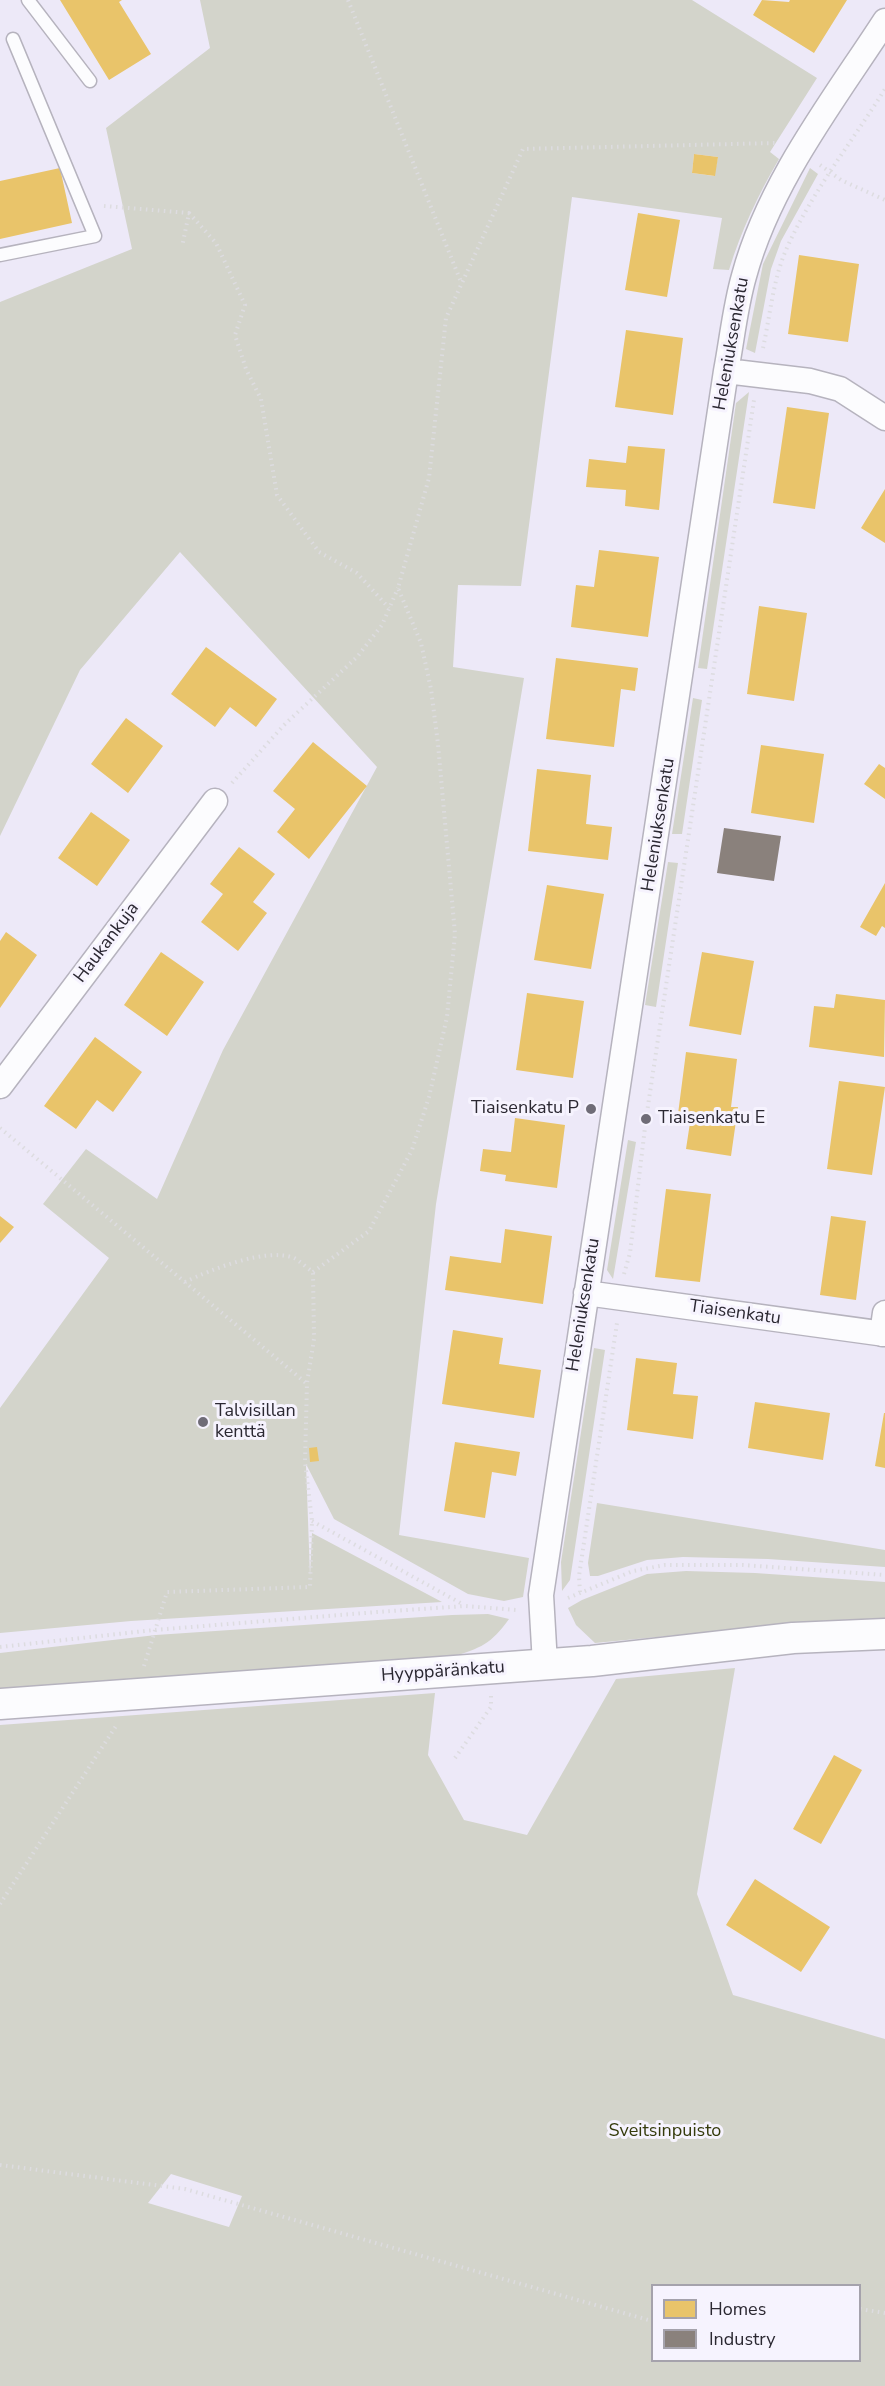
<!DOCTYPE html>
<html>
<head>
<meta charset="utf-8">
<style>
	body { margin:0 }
	#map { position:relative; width:885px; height:2386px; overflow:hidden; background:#ede9f8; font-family:"Nunito Sans",sans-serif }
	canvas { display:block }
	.legend { position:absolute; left:651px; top:2284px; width:210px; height:78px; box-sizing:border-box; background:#f6f3fe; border:2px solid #a5a2ac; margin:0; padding:8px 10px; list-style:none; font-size:18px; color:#2b2832 }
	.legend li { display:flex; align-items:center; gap:12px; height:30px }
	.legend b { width:30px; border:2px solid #a5a2ac }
</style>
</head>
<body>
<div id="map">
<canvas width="885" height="2386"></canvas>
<ul class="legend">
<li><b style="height:16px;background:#e9c46a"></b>Homes</li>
<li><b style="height:16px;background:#8a817c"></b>Industry</li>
</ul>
</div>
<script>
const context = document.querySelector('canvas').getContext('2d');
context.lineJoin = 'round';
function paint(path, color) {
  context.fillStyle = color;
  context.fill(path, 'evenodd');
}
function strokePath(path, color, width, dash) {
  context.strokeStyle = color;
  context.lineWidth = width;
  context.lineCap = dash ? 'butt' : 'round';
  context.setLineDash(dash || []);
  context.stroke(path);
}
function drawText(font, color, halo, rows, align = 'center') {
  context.font = font + ' "Nunito Sans",sans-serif';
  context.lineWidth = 6;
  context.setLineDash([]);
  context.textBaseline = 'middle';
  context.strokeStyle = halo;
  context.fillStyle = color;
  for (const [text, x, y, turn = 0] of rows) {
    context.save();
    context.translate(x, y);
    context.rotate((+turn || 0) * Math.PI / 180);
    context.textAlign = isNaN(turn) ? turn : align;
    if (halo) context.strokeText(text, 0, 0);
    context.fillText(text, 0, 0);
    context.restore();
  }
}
const green = new Path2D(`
	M200,0h492l125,78 -47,74 9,7c-21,36 -38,72 -50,111l-16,-1 9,-51 -150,-21 -51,389 -63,-1 -5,82 71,11 -88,526 -37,331 130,23 -6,39 -19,4 -36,-7 -134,-75 -28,-55 4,112 2,-43 130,69 -311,19 -131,12v-225l109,-150 -66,-54 43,-55 71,50 66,-149 154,-283 -197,-215 -100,118 -80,166v-534l132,-53 -26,-121 104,-80zM694,154l24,3 -4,19 -22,-3z
	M810,168l8,6 -37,67 -10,28 -16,84 -9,-4 17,-85z
	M749,392l-42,277 -9,-1 38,-265z
	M693,698l9,2 -20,134h-10z
	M668,862l10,1 -22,144 -11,-2z
	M628,1140l8,2 -23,137 -6,-9z
	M594,1348l11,2 -35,230 -8,11 -1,-29z
	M597,1503l288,47v17l-117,-8 -85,-2 -36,3 -49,16h-8l-2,-13z
	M686,1571l69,2 130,9v37l-52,1 -238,23 -19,-18 -8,-17 14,-8 65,-26z
	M488,1614l21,5c-18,25 -28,29 -57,38l-452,32v-36l156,-18 296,-20z
	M735,1668l-38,226 36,101 152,44v347h-885v-661l435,-32 -7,62 36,65 63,15 89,-156zM171,2174l71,22 -13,31 -81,-24zM652,2286h208v74h-208z`);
const homes = new Path2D(`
	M60,0h62l-3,2 32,52 -42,26z
	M762,0l27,2 1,-2h57l-33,53 -61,-38z
	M694,154l24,3 -3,19 -23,-3z
	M60,168l12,55 -72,16v-58z
	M638,213l42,7 -13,77 -42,-7z
	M799,255l60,9 -11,78 -60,-8z
	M626,330l57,8 -10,77 -58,-8z
	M787,407l42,6 -14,96 -42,-6z
	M628,446l37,3 -6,61 -34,-4 1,-16 -40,-3 3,-28 37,4z
	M885,489v54l-24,-15z
	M599,550l60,7 -11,80 -77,-10 5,-42 18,2z
	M759,606l48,7 -13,88 -47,-7z
	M206,647l71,52 -21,28 -26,-20 -15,20 -44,-33z
	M556,658l82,10 -3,23 -14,-2 -7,58 -68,-8z
	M126,718l37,28 -35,47 -37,-29z
	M313,742l54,44 -58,73 -32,-27 18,-23 -22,-18z
	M761,745l63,9 -10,69 -63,-10z
	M879,764l6,4v31l-21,-15z
	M537,769l54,6 -5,49 26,3 -4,33 -80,-9z
	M91,812l39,28 -33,46 -39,-28z
	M239,847l36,27 -22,28 14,11 -29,38 -37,-29 22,-28 -13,-10z
	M885,883v45l-3,-2 -6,10 -16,-9z
	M547,885l57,9 -13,75 -57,-9z
	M6,932l31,23 -37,53v-67z
	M161,952l43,30 -37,54 -43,-31z
	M702,952l52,9 -13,74 -52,-9z
	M527,993l57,8 -11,77 -57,-8z
	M836,994l49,6 -1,57 -75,-10 5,-41 20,2z
	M95,1037l47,35 -29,40 -16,-12 -21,29 -32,-23z
	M686,1052l51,7 -6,48h7l-7,49 -45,-7 5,-33 -13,-2z
	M839,1081l46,6 -13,88 -45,-6z
	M515,1118l50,7 -8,63 -52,-7 1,-6 -26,-4 3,-22 28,3z
	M666,1189l45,5 -11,88 -45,-5z
	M0,1216l14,11 -14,16z
	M831,1216l35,5 -10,79 -36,-5z
	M505,1229l47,7 -9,68 -98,-14 5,-34 51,7z
	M453,1330l50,8 -4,26 42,6 -7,48 -92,-14z
	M636,1358l41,5 -4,31 25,2 -5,43 -66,-9z
	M755,1402l75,11 -7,47 -75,-12z
	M884,1413h1v55l-10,-2z
	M455,1442l65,10 -4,24 -24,-4 -7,46 -41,-7z
	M317,1447l2,14 -9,1 -1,-14z
	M834,1755l28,15 -41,74 -28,-15z
	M755,1879l75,48 -29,45 -75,-47z`);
const industry = new Path2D(`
	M724,828l57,8 -7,45 -57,-8z`);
const path = new Path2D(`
	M348,0l113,282
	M820,165l21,15 44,20
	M104,206l85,7 -7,34
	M189,213l27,30 29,62 -10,30 11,34 15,30 16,96 42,57 38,21 32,35
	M763,348c7,-32 10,-68 23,-98 25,-57 66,-108 99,-161
	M232,783l52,-58 73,-68 25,-32 16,-37
	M0,1128l306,255
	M313,1272l56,-41 43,-81 17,-53 18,-80 8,-83 -17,-190 -7,-55 -10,-46 -23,-55 31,-110 17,-160 77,-169 252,-6
	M624,1274l6,-21 16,-134 108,-719
	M185,1282c25,-12 81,-35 109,-24 6,3 13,10 19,14
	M312,1521l152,84
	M580,1592l-1,-16 38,-253
	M568,1598l65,-27 32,-6h78l142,10
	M0,1647l154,-17 223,-18 88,-6 52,4
	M144,1666l23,-74 143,-5 2,-66 -7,-59 2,-79 7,-44 -1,-67
	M455,1758l36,-51v-11
	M0,1904l116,-178
	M0,2165l185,24 467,132
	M860,2309l25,4`);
const service = new Path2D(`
	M28,0l62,81
	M0,255l95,-19 -82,-197`);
const minor = new Path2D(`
	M726,371l84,10 30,8 45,29
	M0,1086l215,-285
	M586,1293l299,41
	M882,1334l3,-21
	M545,1664l-4,-69 185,-1224c6,-31 9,-64 18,-95 25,-93 89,-175 141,-255`);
const tertiary = new Path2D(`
	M0,1704l592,-43 201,-23 92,-4`);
const markers = [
	[591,1109,6,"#6f6c77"],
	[646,1119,6,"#6f6c77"],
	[203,1422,6,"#6f6c77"]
];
const streetNames = [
	["Heleniuksenkatu",732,344,-80],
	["Heleniuksenkatu",659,825,-81],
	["Haukankuja",107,943,-53],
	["Heleniuksenkatu",584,1305,-81],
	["Tiaisenkatu",735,1313,8],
	["Hyyppäränkatu",443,1672,-4]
];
const poiNames = [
	["Tiaisenkatu P",579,1109,"right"],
	["Tiaisenkatu E",658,1119],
	["Talvisillan",215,1412],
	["kenttä",215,1433]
];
const parkNames = [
	["Sveitsinpuisto",665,2132]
];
paint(green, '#d3d4cb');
paint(homes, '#e9c46a');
paint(industry, '#8a817c');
strokePath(service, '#b6b3be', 15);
strokePath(minor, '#b6b3be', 27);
strokePath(tertiary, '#b6b3be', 33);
strokePath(path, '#dddce0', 4, [1.5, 4.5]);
strokePath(service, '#fcfcfe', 12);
strokePath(minor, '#fcfcfe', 24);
strokePath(tertiary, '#fcfcfe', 30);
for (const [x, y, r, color] of markers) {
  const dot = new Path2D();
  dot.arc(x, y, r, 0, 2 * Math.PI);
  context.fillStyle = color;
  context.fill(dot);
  strokePath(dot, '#f6f3fe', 2);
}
drawText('18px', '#2b2832', '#f6f3fe', streetNames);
drawText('18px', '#2b2832', '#f6f3fe', poiNames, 'left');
drawText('18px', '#353b0c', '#f6f3fe', parkNames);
</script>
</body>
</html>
